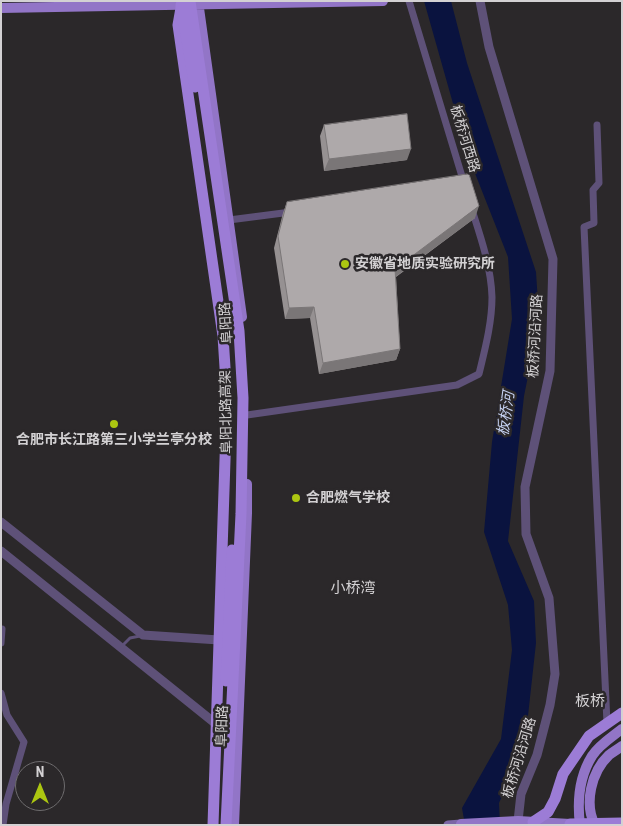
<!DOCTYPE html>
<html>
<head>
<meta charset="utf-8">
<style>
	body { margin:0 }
	#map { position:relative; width:623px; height:826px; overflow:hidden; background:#2b282a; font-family:"Roboto Condensed",sans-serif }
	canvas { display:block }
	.frame { position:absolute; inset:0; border:2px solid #d3d1d3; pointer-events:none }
	.north { position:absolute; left:15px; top:761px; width:50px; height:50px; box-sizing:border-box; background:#2b282a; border:1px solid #6e6c6e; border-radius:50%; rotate:0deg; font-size:14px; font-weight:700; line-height:20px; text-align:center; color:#d3d1d3 }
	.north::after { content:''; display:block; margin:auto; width:18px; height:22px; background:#acc611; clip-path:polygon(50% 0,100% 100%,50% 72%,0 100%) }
</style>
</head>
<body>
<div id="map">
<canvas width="623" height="826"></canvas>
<div class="frame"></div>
<div class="north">N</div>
</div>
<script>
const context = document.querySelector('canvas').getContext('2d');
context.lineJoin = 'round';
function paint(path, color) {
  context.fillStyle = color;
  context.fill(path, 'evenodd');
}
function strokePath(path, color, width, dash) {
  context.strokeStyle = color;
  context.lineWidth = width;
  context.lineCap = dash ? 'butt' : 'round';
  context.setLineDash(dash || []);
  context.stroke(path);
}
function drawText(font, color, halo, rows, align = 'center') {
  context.font = font + ' "Roboto Condensed","Noto Sans SC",sans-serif';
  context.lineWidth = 5;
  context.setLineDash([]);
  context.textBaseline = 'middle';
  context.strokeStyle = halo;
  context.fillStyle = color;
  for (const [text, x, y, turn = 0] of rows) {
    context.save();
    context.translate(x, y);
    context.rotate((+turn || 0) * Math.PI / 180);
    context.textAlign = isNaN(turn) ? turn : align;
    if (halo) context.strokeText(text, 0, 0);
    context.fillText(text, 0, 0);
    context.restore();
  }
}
const water = new Path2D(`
	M424,1h27l16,62 69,209 2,31v24l-14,69 -16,145 26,60 2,42 -11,100 -26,60 1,22h-35l-3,-17 39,-69 11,-89 -4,-45 -24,-73 8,-90 20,-123 -4,-62 -41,-104z`);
const service = new Path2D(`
	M122,646l8,-8 10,-2`);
const minor = new Path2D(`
	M409,1l55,182
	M597,125l2,58 -6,7 1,33 -10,4 23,496
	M229,220l62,-8
	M247,415l210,-30 22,-11c6,-25 13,-51 13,-77 -1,-30 -11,-59 -20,-87
	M1,643l1,-14
	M1,693l6,22 17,27 -18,62 -3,21`);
const tertiary = new Path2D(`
	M480,1l9,46 64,212 -3,112 -25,116 1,47 23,64 6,76 -5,31 -13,50 -16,39 -3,27
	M1,522l142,113 76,5
	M1,551l215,173`);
const secondary = new Path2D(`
	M448,825l13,-1`);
const primary = new Path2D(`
	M198,1l44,316
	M1,8l382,-7
	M461,824l57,-3 52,3
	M234,825l13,-312v-29
	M580,825c-3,-24 -1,-48 12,-69 7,-11 20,-19 30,-27
	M595,825c-11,-21 -4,-53 14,-70 4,-3 9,-6 13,-9`);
const trunk = new Path2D(`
	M181,8l-3,17 45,311 4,63 -14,426
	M533,822l15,-10 7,-13 8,-25 26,-38 33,-23`);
const trunkBridge = new Path2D(`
	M190,1l49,330 4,67 -2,116 -15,311
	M181,5l14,82
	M226,681l6,-131
	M570,824l52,-1`);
const wall = new Path2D(`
	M324,125l83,35 -83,11 -4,-35z
	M287,202l188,16 -79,59 4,72 -4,11 -77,14 -9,-56 -25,1 -11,-71 9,-35z`);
const shadedWall = new Path2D(`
	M411,149l-4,11 -83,11 5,-12z
	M479,206l-4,12 -84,62 4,-11z
	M314,307l-4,11 -25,1 4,-11z
	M400,349l-4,11 -77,14 4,-11z`);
const building = new Path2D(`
	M407,114l4,35 -82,10 -5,-34z
	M469,174l10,32 -84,63 5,80 -77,14 -9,-56 -25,1 -11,-72 9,-34z`);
const markers = [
	[345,264,5,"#acc611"],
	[114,424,5,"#acc611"],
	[296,498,5,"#acc611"]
];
const streetNames = [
	["板桥河西路",464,139,73],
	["阜阳路",227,323,-94],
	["板桥河沿河路",536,336,-87],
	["阜阳北路高架",227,412,-91],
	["阜阳路",223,726,-88],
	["板桥河沿河路",520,758,-73]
];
const poiNames = [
	["安徽省地质实验研究所",355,264],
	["合肥市长江路第三小学兰亭分校",114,440,"center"],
	["合肥燃气学校",306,498]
];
const waterNames = [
	["板桥河",507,414,-82]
];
const neighbourhoodNames = [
	["小桥湾",353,589],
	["板桥",590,702]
];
paint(water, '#0a133f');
strokePath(service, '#5e5178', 3);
strokePath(minor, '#5e5178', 7);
strokePath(tertiary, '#5e5178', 9);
strokePath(secondary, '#7b66a5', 9);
strokePath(primary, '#9275c7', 10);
strokePath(trunk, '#9c7cd6', 11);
strokePath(trunkBridge, '#9c7cd6', 11);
paint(wall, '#969192');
paint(shadedWall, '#7a7677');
paint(building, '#aea9aa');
strokePath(building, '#7a7677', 1);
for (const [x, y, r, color] of markers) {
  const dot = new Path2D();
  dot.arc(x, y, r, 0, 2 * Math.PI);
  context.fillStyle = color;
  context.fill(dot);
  strokePath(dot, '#2b282a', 2);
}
drawText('14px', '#d3d1d3', '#2b282a', streetNames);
drawText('bold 14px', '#d3d1d3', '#2b282a', poiNames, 'left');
drawText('italic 15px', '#c6d2f2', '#2b282a', waterNames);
drawText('15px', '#d3d1d3', '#2b282a', neighbourhoodNames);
</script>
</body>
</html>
